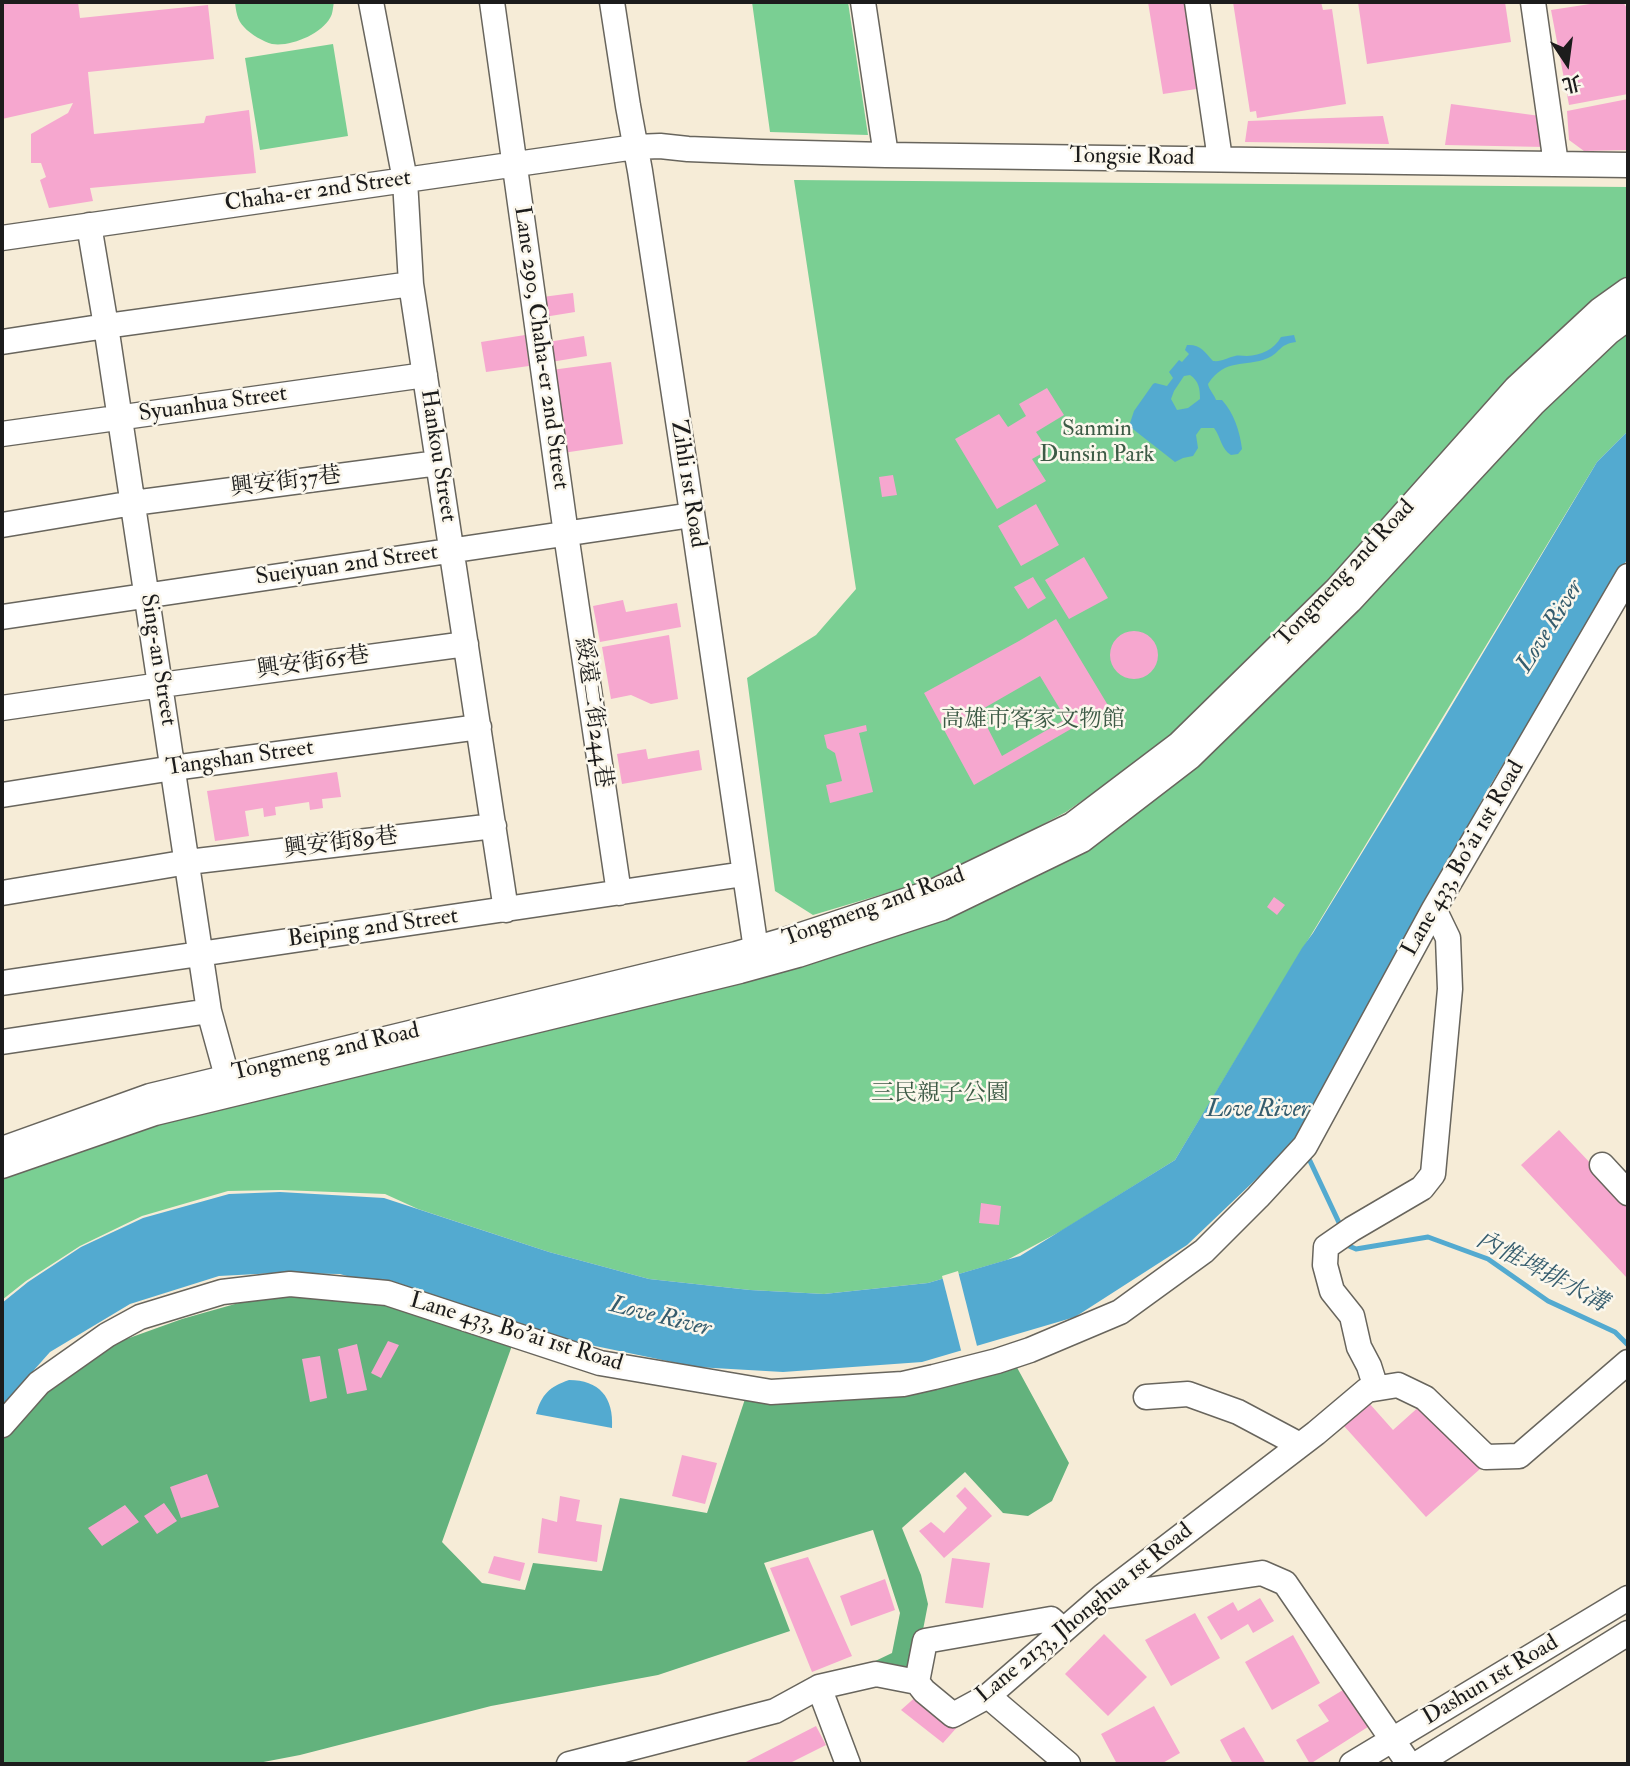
<!DOCTYPE html>
<html>
<head>
<meta charset="utf-8">
<style>
  body { margin:0 }
  #map { position:relative; width:1630px; height:1766px; overflow:hidden; background:#f6ecd7; font-family:"IM FELL Double Pica","Noto Serif TC",serif }
  canvas { display:block }
  .frame { position:absolute; inset:0; border:4px solid #1c1c1c; pointer-events:none }
  .north { position:absolute; left:1532px; top:28px; width:70px; height:70px; -webkit-text-stroke:5px #fbf7ec; paint-order:stroke; rotate:167deg; font-size:19px; font-weight:700; line-height:28px; text-align:center; color:#1c1c1c }
  .north::after { content:''; display:block; margin:auto; width:24px; height:32px; background:#1c1c1c; clip-path:polygon(50% 0,100% 100%,50% 72%,0 100%) }
</style>
</head>
<body>
<div id="map">
<canvas width="1630" height="1766"></canvas>
<div class="frame"></div>
<div class="north">北</div>
</div>
<script>
const c = document.querySelector('canvas').getContext('2d');
c.lineJoin = 'round';
function fill(path, color) {
  c.fillStyle = color;
  c.fill(path, 'evenodd');
}
function strokePath(path, color, width, dash) {
  c.strokeStyle = color;
  c.lineWidth = width;
  c.lineCap = dash ? 'butt' : 'round';
  c.setLineDash(dash || []);
  c.stroke(path);
}
function write(font, color, halo, rows, align = 'center') {
  c.font = font + ' "IM FELL Double Pica","Noto Serif TC",serif';
  c.lineWidth = 5;
  c.setLineDash([]);
  c.textBaseline = 'middle';
  c.strokeStyle = halo;
  c.fillStyle = color;
  for (const [text, x, y, turn = 0] of rows) {
    c.save();
    c.translate(x, y);
    c.rotate((+turn || 0) * Math.PI / 180);
    c.textAlign = isNaN(turn) ? turn : align;
    if (halo) c.strokeText(text, 0, 0);
    c.fillText(text, 0, 0);
    c.restore();
  }
}
fill(new Path2D(`
  M235,2H334C333,6 333,14 330,18C321,34 291,47 272,44C264,42 250,34 244,27C237,20 236,11 235,2Z
  M752,2H848L868,135L770,132Z
  M333,44L348,136L260,150L245,58Z
  M794,180L1628,187V276L1621,280L1421,483L1262,648L1164,743L1066,812L1002,846L927,881L813,915L775,891L747,678L816,635L856,589Z
  M1628,319V431L1597,462L1175,1160L1063,1230L1007,1260L928,1283L824,1294L750,1290L649,1279L549,1252L418,1209L385,1194L281,1190L228,1191L142,1216L80,1246L26,1281L2,1300V1166L1082,840Z`), '#7acf93');
fill(new Path2D(`
  M288,1289L390,1301L514,1340L442,1542L482,1583L525,1590L533,1563L602,1571L620,1498L707,1513L746,1396L1014,1362L1069,1463L1052,1501L1028,1516L1003,1513L965,1472L902,1528L921,1575L928,1604L914,1676L869,1664L892,1653L900,1613L873,1530L764,1563L790,1631L658,1675L491,1706L300,1755L253,1764H2V1438L48,1384L107,1346L182,1319Z`), '#63b27d');
fill(new Path2D(`
  M1294,335L1296,342C1279,344 1280,353 1268,358C1244,368 1226,357 1208,384C1209,390 1214,394 1216,400H1222C1234,413 1240,432 1242,449L1238,454L1231,455C1221,449 1221,437 1214,428H1201L1196,435L1198,448L1193,456L1183,458L1175,462L1129,426L1134,411L1153,384L1155,383L1167,386L1173,378L1169,372L1179,360L1182,362L1189,354L1185,350L1187,345C1200,344 1205,352 1213,361C1222,362 1226,358 1235,356C1239,355 1243,356 1247,356C1261,355 1274,350 1281,337ZM1190,375C1199,381 1200,389 1200,399L1188,408L1177,410L1171,399L1174,391L1184,376Z
  M1628,431V558L1488,789L1293,1144L1187,1245L1075,1317L922,1362L783,1372L696,1367L576,1342L340,1274L276,1273L219,1276L130,1304L50,1352L2,1406V1303L28,1282L81,1247L143,1218L229,1194L280,1192L384,1198L549,1252L649,1279L750,1290L824,1294L928,1283L1020,1256L1175,1160L1302,948L1313,933L1436,732L1597,462Z
  M569,1380C599,1380 614,1397 612,1428L536,1414C542,1394 549,1387 569,1380Z`), '#53aad0');
fill(new Path2D(`
  M958,1271L978,1350L962,1354L942,1276Z`), '#f6ecd7');
strokePath(new Path2D(`
  M1306,1157L1310,1161L1342,1229
  M1347,1242L1349,1246L1356,1249L1428,1237L1488,1259L1548,1301L1615,1332L1628,1345`), '#53aad0', 5);
fill(new Path2D(`
  M2,2H78L80,18L208,5L214,59L88,72L94,134L204,123L206,116L249,110L256,173L90,188L93,201L49,208L40,180L46,177L41,163H31V134L68,113L73,103L2,119Z
  M1148,2H1188L1203,88L1163,94Z
  M1233,2H1321L1323,10L1332,9L1346,104L1257,118L1256,111L1250,112Z
  M1358,2H1505L1511,42L1367,64Z
  M1603,2H1623L1628,10V94L1569,105L1551,10Z
  M1628,99V150L1584,151L1569,140L1567,111Z
  M1451,104L1540,116L1545,147L1445,145Z
  M1383,116L1389,144L1245,142L1248,121Z
  M573,293L575,312L538,318L535,298Z
  M525,335L529,366L486,372L481,342Z
  M584,336L587,356L545,363L542,343Z
  M611,362L623,444L556,454L544,371Z
  M1047,388L1064,415L1036,432L1048,450L1032,459L1046,481L997,509L955,439L999,414L1008,427L1026,416L1019,404Z
  M893,475L897,495L882,497L879,477Z
  M1036,504L1059,545L1021,566L998,526Z
  M1084,557L1108,598L1069,619L1045,580Z
  M1033,577L1046,598L1028,609L1014,587Z
  M623,600L626,612L677,603L681,627L600,642L593,606Z
  M1056,619L1109,707L974,785L924,693L1019,641ZM1040,676L1066,719L1002,756L979,711Z
  M1110 655a24 24 0 1 1 48 0a24 24 0 1 1-48 0Z
  M669,635L678,699L651,704L631,695L611,699L602,647Z
  M866,725L867,731L859,733L873,792L830,803L826,785L842,781L835,753L827,748L824,735Z
  M646,749L648,759L699,750L702,770L622,784L617,754Z
  M337,772L341,797L322,799L323,808L310,810L309,802L275,807L276,815L264,817L263,808L245,811L249,836L215,841L207,791Z
  M1274,897L1285,905L1277,915L1267,907Z
  M1559,1130L1628,1203V1277L1627,1278L1521,1165Z
  M981,1203L1001,1206L999,1225L979,1223Z
  M388,1341L399,1345L381,1378L371,1373Z
  M357,1344L367,1390L347,1394L338,1349Z
  M320,1356L327,1398L310,1402L302,1359Z
  M1369,1403L1393,1430L1422,1404L1480,1469L1426,1517L1344,1426Z
  M682,1455L717,1463L705,1504L672,1496Z
  M207,1474L219,1507L181,1518L170,1487Z
  M965,1487L992,1516L944,1558L919,1531L931,1522L944,1533L967,1508L956,1496Z
  M560,1496L580,1500L576,1521L602,1525L597,1562L538,1553L542,1518L557,1522Z
  M164,1503L177,1521L157,1534L144,1516Z
  M125,1505L139,1522L102,1546L88,1528Z
  M494,1556L525,1563L520,1581L488,1573Z
  M808,1557L852,1656L812,1672L770,1568Z
  M952,1558L990,1563L983,1608L945,1603Z
  M885,1579L895,1610L851,1626L840,1596Z
  M1260,1598L1274,1621L1253,1633L1248,1624L1221,1640L1207,1617L1233,1602L1238,1611Z
  M1195,1613L1220,1658L1171,1686L1145,1640Z
  M1104,1634L1147,1677L1108,1716L1065,1674Z
  M1293,1635L1320,1683L1272,1710L1245,1662Z
  M1353,1684L1371,1725L1310,1764L1296,1740L1329,1721L1318,1705Z
  M919,1694L959,1725L943,1743L901,1710Z
  M1154,1706L1180,1753L1161,1764H1117L1101,1734Z
  M816,1726L826,1745L788,1764H742Z
  M1244,1727L1266,1764H1233L1220,1740Z`), '#f6a7cf');
const minor = new Path2D(`
  M371,2L405,180L411,284L506,910
  M492,2L566,534L619,893
  M612,2L628,106L640,171L694,526L758,963
  M863,2L886,155
  M1197,2L1220,159
  M1533,2L1556,164
  M89,225L106,326L209,1011L231,1091
  M2,238L635,147L660,146L688,149L762,152L886,155L1628,165
  M2,342L106,326L411,284
  M2,434L425,375
  M2,525L133,503L438,463
  M2,617L692,515
  M2,708L161,685L466,644
  M2,795L173,768L479,727
  M2,893L188,862L494,826
  M2,983L744,874
  M2,1042L209,1011
  M2,1149L150,1096L736,954L795,937L935,891L1072,825L1179,744L1337,589L1516,388L1600,310L1628,290
  M1602,1165L1628,1193
  M2,1166L155,1113L740,971L798,955L942,908L1082,840L1190,757L1350,601L1533,404L1609,332L1628,318
  M1376,1388L1369,1366L1359,1347L1352,1316L1332,1291L1325,1265L1326,1247L1352,1229L1422,1188L1433,1174L1450,989L1448,938L1434,909
  M1146,1397L1188,1394L1238,1412L1300,1445
  M2,1425L39,1383L107,1335L140,1317L222,1292L290,1284L387,1293L600,1363L771,1392L903,1384L934,1377L997,1361L1030,1350L1120,1312L1204,1251L1258,1197L1305,1146L1434,909L1628,576
  M1107,1596L1262,1573L1285,1583L1409,1764
  M917,1682L925,1641L1051,1619L1063,1630
  M819,1687L848,1764
  M988,1696L1068,1764
  M569,1764L775,1711L819,1687L876,1674L917,1682L924,1691L953,1715L988,1696L1103,1596L1316,1433L1367,1390L1398,1385L1425,1398L1486,1457L1519,1456L1628,1362
  M1352,1764L1628,1598
  M1417,1764L1628,1633`);
strokePath(minor, '#68655d', 27);
strokePath(minor, '#fff', 24);
write('23px', '#1c1c1c', '#fbf7ec', [
  ["Tongsie Road",1132,158,1],
  ["Chaha-er 2nd Street",318,192,-8],
  ["Lane 290, Chaha-er 2nd Street",540,348,82],
  ["Syuanhua Street",213,405,-8],
  ["Hankou Street",437,456,81],
  ["興安街37巷",286,483,-7],
  ["Zihli 1st Road",687,484,81],
  ["Sueiyuan 2nd Street",347,566,-8],
  ["Tongmeng 2nd Road",1346,574,-47],
  ["Sing-an Street",157,660,81],
  ["興安街65巷",313,664,-8],
  ["綏遠二街244巷",592,713,82],
  ["Tangshan Street",240,759,-8],
  ["興安街89巷",341,844,-7],
  ["Lane 433, Bo'ai 1st Road",1464,859,-60],
  ["Tongmeng 2nd Road",874,908,-20],
  ["Beiping 2nd Street",373,929,-8],
  ["Tongmeng 2nd Road",326,1053,-13],
  ["Lane 433, Bo'ai 1st Road",516,1333,17],
  ["Lane 2133, Jhonghua 1st Road",1085,1614,-39],
  ["Dashun 1st Road",1491,1681,-31]
]);
write('23px', '#3d5b46', '#fbf7ec', [
  ["Sanmin",1097,430],
  ["Dunsin Park",1097,456],
  ["高雄市客家文物館",1033,721],
  ["三民親子公園",940,1095]
]);
write('italic 24px', '#355c6d', '#fbf7ec', [
  ["Love River",1551,627,-58],
  ["Love River",1258,1111],
  ["內惟埤排水溝",1541,1273,28],
  ["Love River",660,1318,14]
]);
</script>
</body>
</html>
